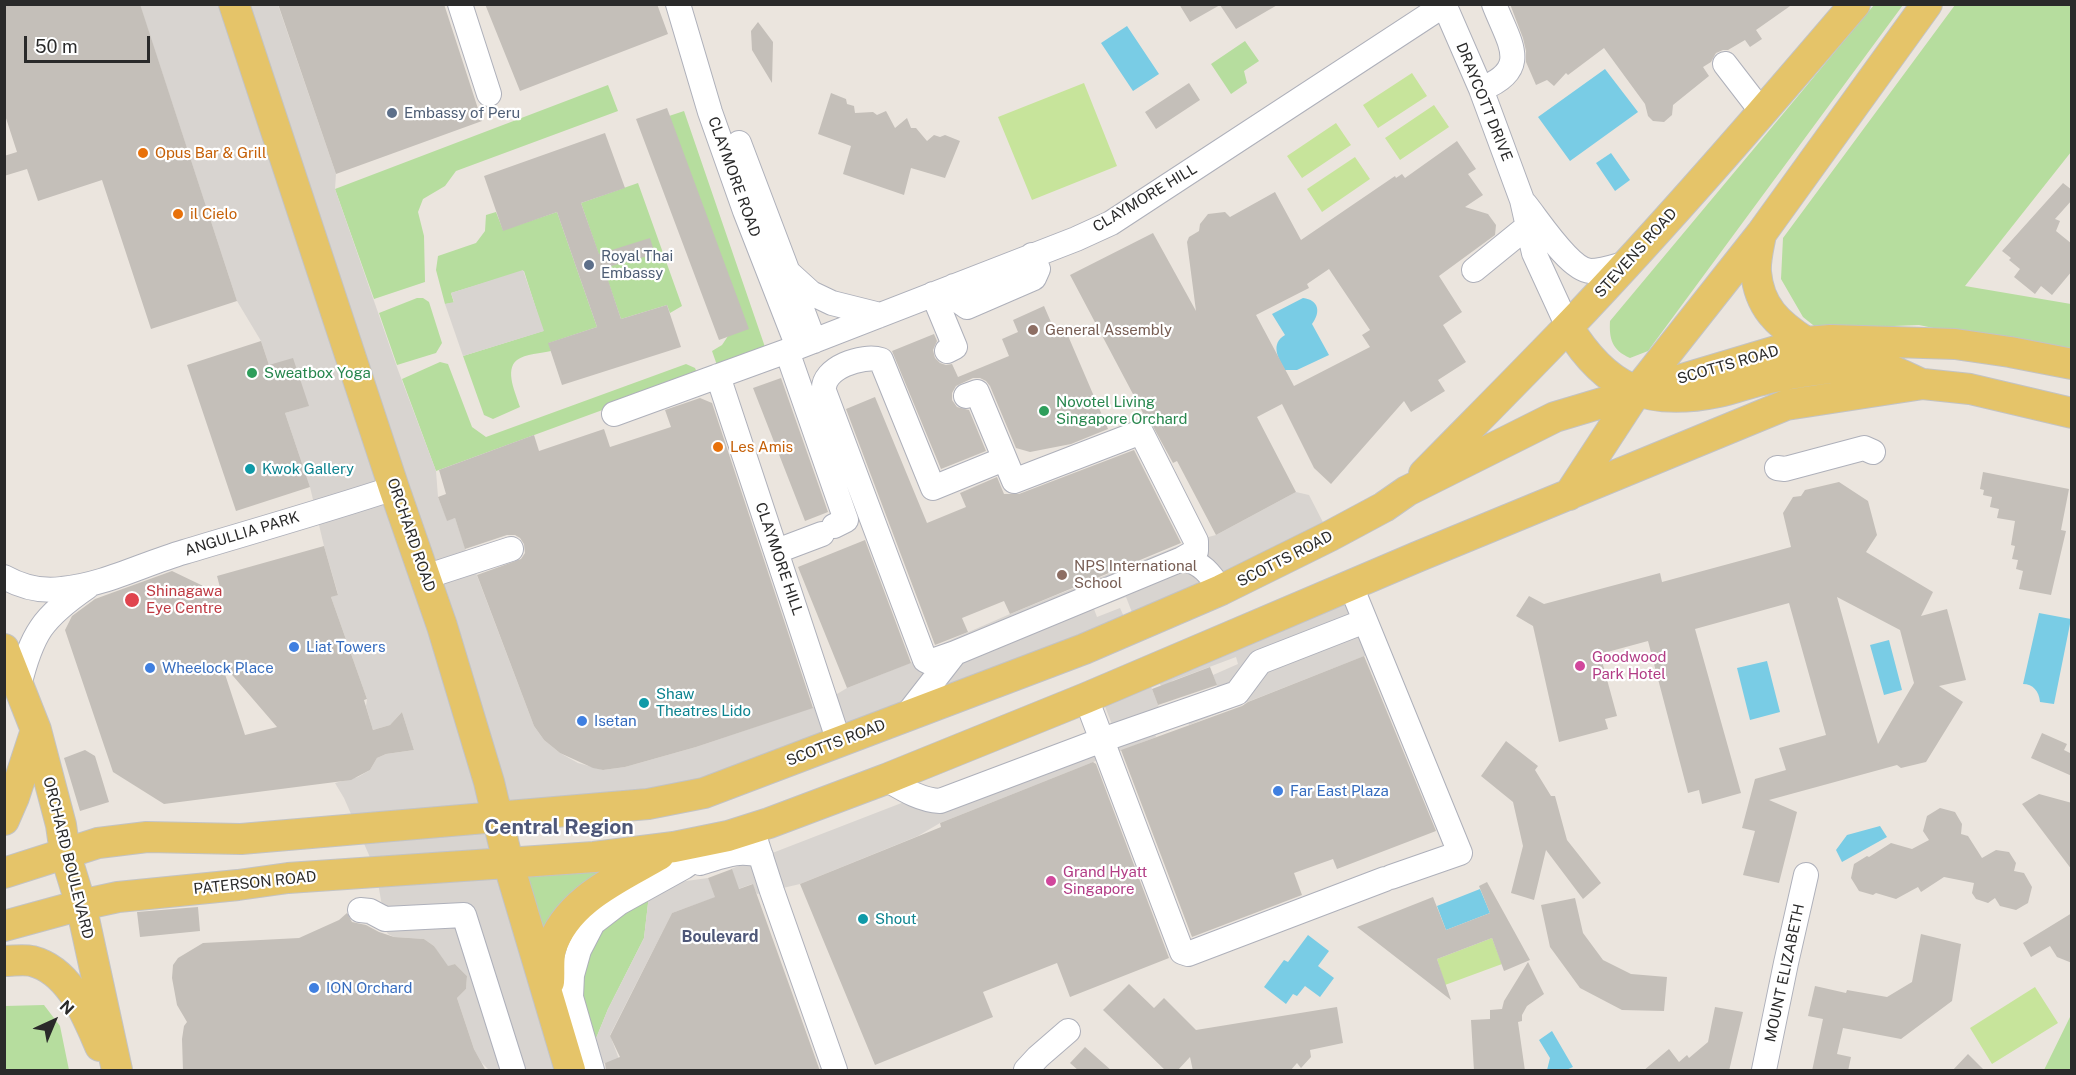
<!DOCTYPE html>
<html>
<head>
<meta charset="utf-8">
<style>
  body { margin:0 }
  #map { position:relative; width:2076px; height:1075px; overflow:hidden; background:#ebe5de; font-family:"Public Sans",sans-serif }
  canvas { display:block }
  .frame { position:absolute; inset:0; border:6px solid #2a2a2a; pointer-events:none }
  .north { position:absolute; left:24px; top:991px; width:60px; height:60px; -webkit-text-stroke:4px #fff; paint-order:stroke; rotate:44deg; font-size:16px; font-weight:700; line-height:24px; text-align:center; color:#2a2a2a }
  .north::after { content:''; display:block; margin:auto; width:21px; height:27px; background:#2a2a2a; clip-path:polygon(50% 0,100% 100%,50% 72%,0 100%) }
  .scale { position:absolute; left:24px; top:36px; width:126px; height:27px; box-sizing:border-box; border:3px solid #2a2a2a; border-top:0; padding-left:8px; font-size:18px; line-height:21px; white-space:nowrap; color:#2a2a2a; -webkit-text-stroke:4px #fff; paint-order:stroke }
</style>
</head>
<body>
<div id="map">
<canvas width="2076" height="1075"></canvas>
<div class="frame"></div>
<div class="north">N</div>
<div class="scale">50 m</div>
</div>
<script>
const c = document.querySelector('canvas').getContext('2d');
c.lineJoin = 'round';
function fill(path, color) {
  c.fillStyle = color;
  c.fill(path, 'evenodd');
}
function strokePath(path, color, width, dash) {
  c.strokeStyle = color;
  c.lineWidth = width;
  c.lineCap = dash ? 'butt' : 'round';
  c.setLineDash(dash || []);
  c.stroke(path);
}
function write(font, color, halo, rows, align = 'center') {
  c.font = font + ' "Public Sans",sans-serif';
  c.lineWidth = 4.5;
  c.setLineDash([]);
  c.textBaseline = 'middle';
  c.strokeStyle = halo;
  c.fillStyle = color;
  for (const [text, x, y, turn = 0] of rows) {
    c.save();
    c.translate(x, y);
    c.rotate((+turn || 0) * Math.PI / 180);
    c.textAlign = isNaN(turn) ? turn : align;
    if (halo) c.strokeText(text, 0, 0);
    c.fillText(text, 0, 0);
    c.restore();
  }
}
fill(new Path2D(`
  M1874,5H1903L1648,351L1630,358C1612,350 1609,339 1610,321Z
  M1955,5H2071V152L1965,286L2071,304V357L1919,325L1818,329L1803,317L1781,279L1783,238Z
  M1245,41L1259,61L1244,71L1247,83L1231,94L1211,64Z
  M608,85L618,111L456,171L445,186L423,199L418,212L424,236L425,282L374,299L335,189Z
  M684,111L766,350L718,368L712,351L722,345L736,324L666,117Z
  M638,183L682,306L670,313L667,305L621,319L581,203Z
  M496,212L503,230L557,212L597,327L549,343L551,351C542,353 525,354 517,360C504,370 516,394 520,407L493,419L484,415L463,356L543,331L524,271L451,293L454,303L445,304L436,270L438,256L476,243L485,231L486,215Z
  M417,298H423L429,302L442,343L436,353L397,365L379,313Z
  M440,362L448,364L472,427L486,437L686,364L695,368L698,375L436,471L402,379Z
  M674,847L550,951L508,862Z
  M650,886L644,938L608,1009L588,1058L579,950Z
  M44,1005L60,1026L69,1070H5V1006Z
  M2070,1017L2072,1018L2071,1070H2044Z`), '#b6dd9e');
fill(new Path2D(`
  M1412,73L1427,96L1378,128L1363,105Z
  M1084,83L1117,166L1032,200L998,117Z
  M1434,105L1449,127L1400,160L1385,138Z
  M1336,123L1351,145L1302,178L1287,156Z
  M1355,157L1370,179L1322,212L1307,189Z
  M1492,938L1502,964L1445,985L1437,959Z
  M2035,987L2058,1023L1992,1064L1970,1028Z`), '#c7e49b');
fill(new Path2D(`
  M140,5H278L336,174L335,189L398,370L436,471L438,497L447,520L455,518L467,554L480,562L476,573L534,726L544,740L560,753L578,763L603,770L625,767L696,747L817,706L847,688L920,659L932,648L1010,614L1185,543L1216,535L1296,492L1309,495L1327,530L1133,615L1126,597L1094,609L1097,617L1120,608L1125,619L779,766L498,817L570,1070H489L481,1062L474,1049L457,998L466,989L467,976L455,964L446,967L434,946L424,939L394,937L388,934L378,918L383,912L376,871L344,798L335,783L358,777L370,770L377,758L386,754L414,750L402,712L390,725L373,730L366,706L367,699L331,597L338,594L324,546L310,487L285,413L308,406L269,365L261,341L237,301Z
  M523,270L544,331L463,356L445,304L454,302L451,293Z
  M1353,593L1377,651L1189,725L1180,702L1219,692L1213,675L1238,664L1236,657L1172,681L1165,696L1158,679Z
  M1150,684L1160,710L1147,715L1156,737L940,823L918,836L800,884L757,894L752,884L672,913L610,1035L623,1070L611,1061L591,1068L588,1058L608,1009L644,938L650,886L708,878L712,887L735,879L731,869L917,797L1116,735L1103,701Z`), '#d8d4d0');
fill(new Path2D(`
  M1127,26L1159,74L1133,91L1101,43Z
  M1605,69L1638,112L1570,161L1538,117Z
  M1611,153L1630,180L1615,191L1596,163Z
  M1303,298C1319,300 1321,312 1312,324L1329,355L1297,370H1285C1278,358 1270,344 1285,335L1272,314Z
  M2039,613L2071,619L2054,704L2040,702C2039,691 2033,684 2023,684Z
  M1889,640L1902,690L1884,695L1870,645Z
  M1767,661L1780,712L1750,720L1737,668Z
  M1880,826L1887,837L1842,862L1836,850L1847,835Z
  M1480,889L1490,913L1446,930L1437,906Z
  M1308,935L1329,951L1318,966L1334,978L1320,997L1305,986L1297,996L1293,994L1286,1004L1264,987L1284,960L1288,962Z
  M1552,1031L1573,1067L1566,1070H1547L1550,1058L1539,1040Z`), '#79cce5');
fill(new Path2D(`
  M4,4H140L237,301L151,329L102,180L38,201L27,169L4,176V156L17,152L4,112Z
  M278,4H444L482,121L336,174Z
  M485,4H657L668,34L520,91Z
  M1179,4H1279L1236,29L1220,5L1190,22Z
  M1510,4H1793L1756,30L1762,39L1750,47L1745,40L1728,50H1723L1716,53L1711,62L1703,67L1709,76L1673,105L1672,115L1664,122L1653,121L1648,116L1645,104L1604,48L1568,75L1566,73L1554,86L1547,80L1536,85L1526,62V51L1523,38Z
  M758,22L773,42L772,83L752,50L751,31Z
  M1189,83L1200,100L1156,129L1145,112Z
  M831,93L846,99L847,104L854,106L855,113L873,112L877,115L886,111L895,128L907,118L911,128H916L927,141L934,135L940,137L945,135L960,141L945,178L911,168L904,195L843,174L851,146L818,134Z
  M667,108L749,329L719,340L636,119Z
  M605,133L625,188L581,203L599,254L650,238L655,254L604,268L621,319L667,305L681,347L562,385L548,343L597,327L557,212L503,231L484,176Z
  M1457,141L1476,169L1468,174L1483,195L1465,207L1488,214L1496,225L1495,235L1439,276L1462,312L1443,325L1466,362L1438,380L1445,391L1411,412L1404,401L1331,484L1314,468L1282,404L1257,417L1296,492L1216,535L1177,461L1173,463L1150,421L1139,418L1138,416L1143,413L1070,275L1153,233L1196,311L1187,242L1189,237L1199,231L1200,224L1208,214L1225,212L1230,217L1275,192L1301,240L1395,176L1396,178L1402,174L1405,178ZM1329,269L1370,330L1362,335L1370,347L1294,386L1256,315L1309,288L1307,284Z
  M2063,183L2072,190V200L2055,219L2060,221L2056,231L2072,244V271L2052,295L2041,286L2035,294L2014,277L2020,269L2009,260L2011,258L2002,251Z
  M1044,306L1057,336L1066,331L1108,429L1071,444L1030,452L1016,448L990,386L986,381L980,378H973L956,386L952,393V400L957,407L969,410L986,451L941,469L892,351L934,334L937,341L933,350L935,358L940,363L946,365L952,364L958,377L1009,356L1002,339L1018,332L1013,320Z
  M261,341L269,365L293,358L309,406L285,413L310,487L236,511L187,365Z
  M781,378L828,512L805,521L753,388Z
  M875,397L927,523L966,507L960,493L997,477L1004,494H1019L1134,450L1181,543L1010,614L1004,601L962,618L968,632L935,645L846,409Z
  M700,398L712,403L813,708L696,747L625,767L603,770L593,768L560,753L544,740L534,726L477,575L521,559L525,553L524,544L520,538L515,535H507L465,549L455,518L447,521L438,497L446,494L439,470L534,435L539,451L604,429L610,447L671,427L665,410Z
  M1983,472L2069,489L2061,530L2066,531L2051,595L2019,589L2023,571L2016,569L2018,560L2012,559L2015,546L2011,545L2015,521L1997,518L1999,509L1990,507L1992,497L1983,495L1984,490L1980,489Z
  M1839,482L1868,501L1877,535L1866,552L1933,592L1921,616L1947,609L1966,680L1939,686L1963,702L1926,762L1901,768L1897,765L1769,800L1797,812L1779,883L1743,875L1755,831L1742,828L1755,779L1786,770L1779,748L1826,735L1789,603L1695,629L1741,793L1702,804L1699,790L1688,793L1648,641L1600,654L1617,716L1605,719L1608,729L1559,742L1533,626L1516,616L1529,596L1544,604L1660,573L1662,582L1791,547L1783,513L1793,497L1801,496L1805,490ZM1837,597L1900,630L1914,683L1878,744Z
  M865,540L911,663L847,688L798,567Z
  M324,546L338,595L331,597L367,699L364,700L373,730L390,725L402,712L414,750L386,754L377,758L370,770L351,780L164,804L113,772L65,630L72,616L95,599L172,571L222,595L217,576ZM221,662L277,727L245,735Z
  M1364,656L1436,831L1337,869L1333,859L1294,873L1302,895L1192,937L1121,750L1242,706L1248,702Z
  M1210,667L1217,685L1158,705L1152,689Z
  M2042,733L2067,744L2064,750L2072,754V776L2031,758Z
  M1506,741L1538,766L1535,770L1551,796H1555L1567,840L1601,883L1583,899L1546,850L1534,900L1511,893L1523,846L1513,802L1481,776Z
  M85,750L95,756L109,802L80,811L64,758Z
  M1093,762L1096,764L1169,958L1070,997L1057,963L983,992L993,1017L875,1065L800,884L941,827L940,823Z
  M2039,794L2072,803V870L2022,804Z
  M1940,808L1955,812L1962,824L1961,834L1968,836L1982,858L1996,850L2009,852L2016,863L2014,871L2024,873L2032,887L2028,903L2016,910L2000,906L1995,898L1988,903L1976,899L1972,893L1974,883L1944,877L1921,892L1918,887L1896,899L1876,893L1873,895L1859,891L1851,878L1854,864L1867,856L1869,857L1891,843L1912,849L1929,840L1923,831L1927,816Z
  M732,869L739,889L753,884L820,1071H606L605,1063L620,1057L610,1036L672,913L715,897L708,878Z
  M1487,882L1530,960L1504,971L1492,938L1437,959L1451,1000L1357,927L1433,897L1446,930L1490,913L1479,886Z
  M1575,898L1583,933L1603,960L1631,974L1667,977L1664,1011L1622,1010L1580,988L1550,947L1541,905Z
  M198,907L200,931L140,937L137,912Z
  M347,913L352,922L366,925L379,932L394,937L424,939L434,946L448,966L455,964L467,976L466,989L457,998L474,1049L486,1071H183L182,1039L184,1026L187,1022L177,1005L172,978L173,965L178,958L203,943L299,938L339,920Z
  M2072,913V963L2057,957L2050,946L2031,957L2023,943Z
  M1921,934L1961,944L1952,1001L1901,1039L1843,1028L1837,1054L1851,1057L1848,1071H1812L1823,1019L1808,1016L1815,986L1846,993L1847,990L1887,997L1912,982Z
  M1528,962L1544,994L1527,1006L1522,1015V1021L1518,1022L1525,1071H1474L1471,1020L1490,1019V1010L1502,1009L1504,1001Z
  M1129,984L1154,1008L1164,998L1196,1030L1337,1007L1343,1043L1310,1050L1311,1057L1301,1068L1297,1063L1290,1071H1193L1190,1057L1177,1071H1166L1103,1010Z
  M1715,1007L1743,1012L1729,1071H1643L1669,1049L1679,1062L1687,1055L1689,1058L1708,1042Z
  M1085,1047L1112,1071H1079L1070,1063Z
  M1968,1054L1985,1071H1952Z`), '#c4bfb9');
const minor = new Path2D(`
  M460,4L489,94
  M678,4L710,112L745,211L798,347
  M1444,4L1481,89L1522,200L1534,253L1568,327
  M1725,64L1762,112
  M1481,89C1532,69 1509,43 1494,4
  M739,143L814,341
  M1525,204C1539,221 1569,269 1590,271C1603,271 1616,266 1627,263
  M1474,270L1528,226
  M789,273L811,293L832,303L880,315
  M954,286L960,302L967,307L1034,278L1038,269L1032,255
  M933,294L955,347L947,351
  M787,351L846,520L834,526
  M718,376L839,742
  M614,414L798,347L1076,239L1111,223L1444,5
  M1777,468L1785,469L1864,448L1873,452
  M777,551L822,534
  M1182,559C1201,561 1211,575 1221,590
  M4,577C22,587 41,592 62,589C104,585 143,564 184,552C254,531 324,511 394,488
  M425,577L511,549
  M1351,586L1460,853L1391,877
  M955,653L929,662L925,660L824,391C821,368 863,354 881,360L933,488L1004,459
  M14,682L19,686C32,633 42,618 87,587
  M1086,698L1182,952L1188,954L1385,879
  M906,716L955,653L1182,559L1196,551V541L1141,432L1014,481L977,392L966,396
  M886,779C903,789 920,800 940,801L1102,740L1237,693L1260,662L1365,621
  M752,829L772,891L835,1070
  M700,863C721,857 739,848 761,856
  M360,910L370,911L385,919L464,915L513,1070
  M592,1070L571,997L572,975L579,950L593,923L619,903L684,867L724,839
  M1026,1070L1038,1057L1068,1031
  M1764,1070L1786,963L1806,875`);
const major = new Path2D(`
  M234,4L394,488L442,626L489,782L508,862L570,1070
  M1761,234C1759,246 1755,260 1756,272C1759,307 1778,324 1806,342
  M1568,327C1606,389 1647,407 1718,392C1733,389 1748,383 1762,380C1784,374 1808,371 1830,368C1843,367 1859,362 1871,364C1883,365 1910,379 1922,384
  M1424,474C1472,425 1520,377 1567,328C1667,223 1761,114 1855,4
  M1569,495L1637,391L1761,234L1927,4
  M4,649L36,730L61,825L65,853L81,905L117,1070
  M4,820L14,797L36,730
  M4,873L98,843L147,837L241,839L648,804L704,793L1084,649L1221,590L1330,536L1384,507L1407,491L1555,417L1806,342L1831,340L1955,344L2010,352L2072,364
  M4,926L81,905L118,897L238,885L288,878L594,857L674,847L728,836L769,823L886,779L1086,698L1417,557L1786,405L1923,384L1970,389L2072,413
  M4,961C14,961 23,959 32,961C70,971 86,1014 100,1046
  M549,982C550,971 548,959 551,949C565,901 619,878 659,855`);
strokePath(minor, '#aeb0ba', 26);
strokePath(major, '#c3c3c3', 32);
strokePath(minor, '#fff', 24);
strokePath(major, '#e5c469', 30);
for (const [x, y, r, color] of [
  [392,113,6,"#5c6f8a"],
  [143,153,6,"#e8710a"],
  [178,214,6,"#e8710a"],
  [589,265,6,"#5c6f8a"],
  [1033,330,6,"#8d6e63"],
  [252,373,6,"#2e9e5b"],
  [1044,411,6,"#2e9e5b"],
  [718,447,6,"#e8710a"],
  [250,469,6,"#0f9aa8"],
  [1062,575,6,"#8d6e63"],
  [132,600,8,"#e0444e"],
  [294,647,6,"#3f7fe0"],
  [1580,666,6,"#d1479c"],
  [150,668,6,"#3f7fe0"],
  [644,703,6,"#0f9aa8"],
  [582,721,6,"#3f7fe0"],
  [1278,791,6,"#3f7fe0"],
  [1051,881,6,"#d1479c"],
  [863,919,6,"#0f9aa8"],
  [314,988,6,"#3f7fe0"]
]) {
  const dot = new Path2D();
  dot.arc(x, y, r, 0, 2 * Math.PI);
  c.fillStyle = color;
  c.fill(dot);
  strokePath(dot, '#fff', 2);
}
write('15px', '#2a2a2a', '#fff', [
  ["DRAYCOTT DRIVE",1484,102,68],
  ["CLAYMORE ROAD",734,177,70],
  ["CLAYMORE HILL",1145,198,-31],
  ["STEVENS ROAD",1636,253,-48],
  ["SCOTTS ROAD",1728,365,-16],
  ["ANGULLIA PARK",242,534,-17],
  ["ORCHARD ROAD",411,535,71],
  ["CLAYMORE HILL",779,559,71],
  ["SCOTTS ROAD",1285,559,-27],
  ["SCOTTS ROAD",836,743,-21],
  ["ORCHARD BOULEVARD",68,858,76],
  ["PATERSON ROAD",255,883,-6],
  ["MOUNT ELIZABETH",1785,973,-78]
]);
write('15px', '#4e5e75', '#fff', [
  ["Embassy of Peru",404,113],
  ["Royal Thai",601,256],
  ["Embassy",601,273]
], 'left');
write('15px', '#c56008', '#fff', [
  ["Opus Bar & Grill",155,153],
  ["il Cielo",190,214],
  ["Les Amis",730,447]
], 'left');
write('15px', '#785e54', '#fff', [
  ["General Assembly",1045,330],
  ["NPS International",1074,566],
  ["School",1074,583]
], 'left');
write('15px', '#27864d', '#fff', [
  ["Sweatbox Yoga",264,373],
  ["Novotel Living",1056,402],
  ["Singapore Orchard",1056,419]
], 'left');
write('15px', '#0d838f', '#fff', [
  ["Kwok Gallery",262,469],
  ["Shaw",656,694],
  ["Theatres Lido",656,711],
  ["Shout",875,919]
], 'left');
write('15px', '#be3a42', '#fff', [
  ["Shinagawa",146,591],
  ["Eye Centre",146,608]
], 'left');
write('15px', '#366cbe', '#fff', [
  ["Liat Towers",306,647],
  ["Wheelock Place",162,668],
  ["Isetan",594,721],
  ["Far East Plaza",1290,791],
  ["ION Orchard",326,988]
], 'left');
write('15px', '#b23c85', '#fff', [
  ["Goodwood",1592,657],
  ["Park Hotel",1592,674],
  ["Grand Hyatt",1063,872],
  ["Singapore",1063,889]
], 'left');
write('bold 16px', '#4e5778', '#fff', [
  ["Boulevard",720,937]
]);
write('bold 21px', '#4e5778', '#fff', [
  ["Central Region",559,828]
]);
</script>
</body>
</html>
